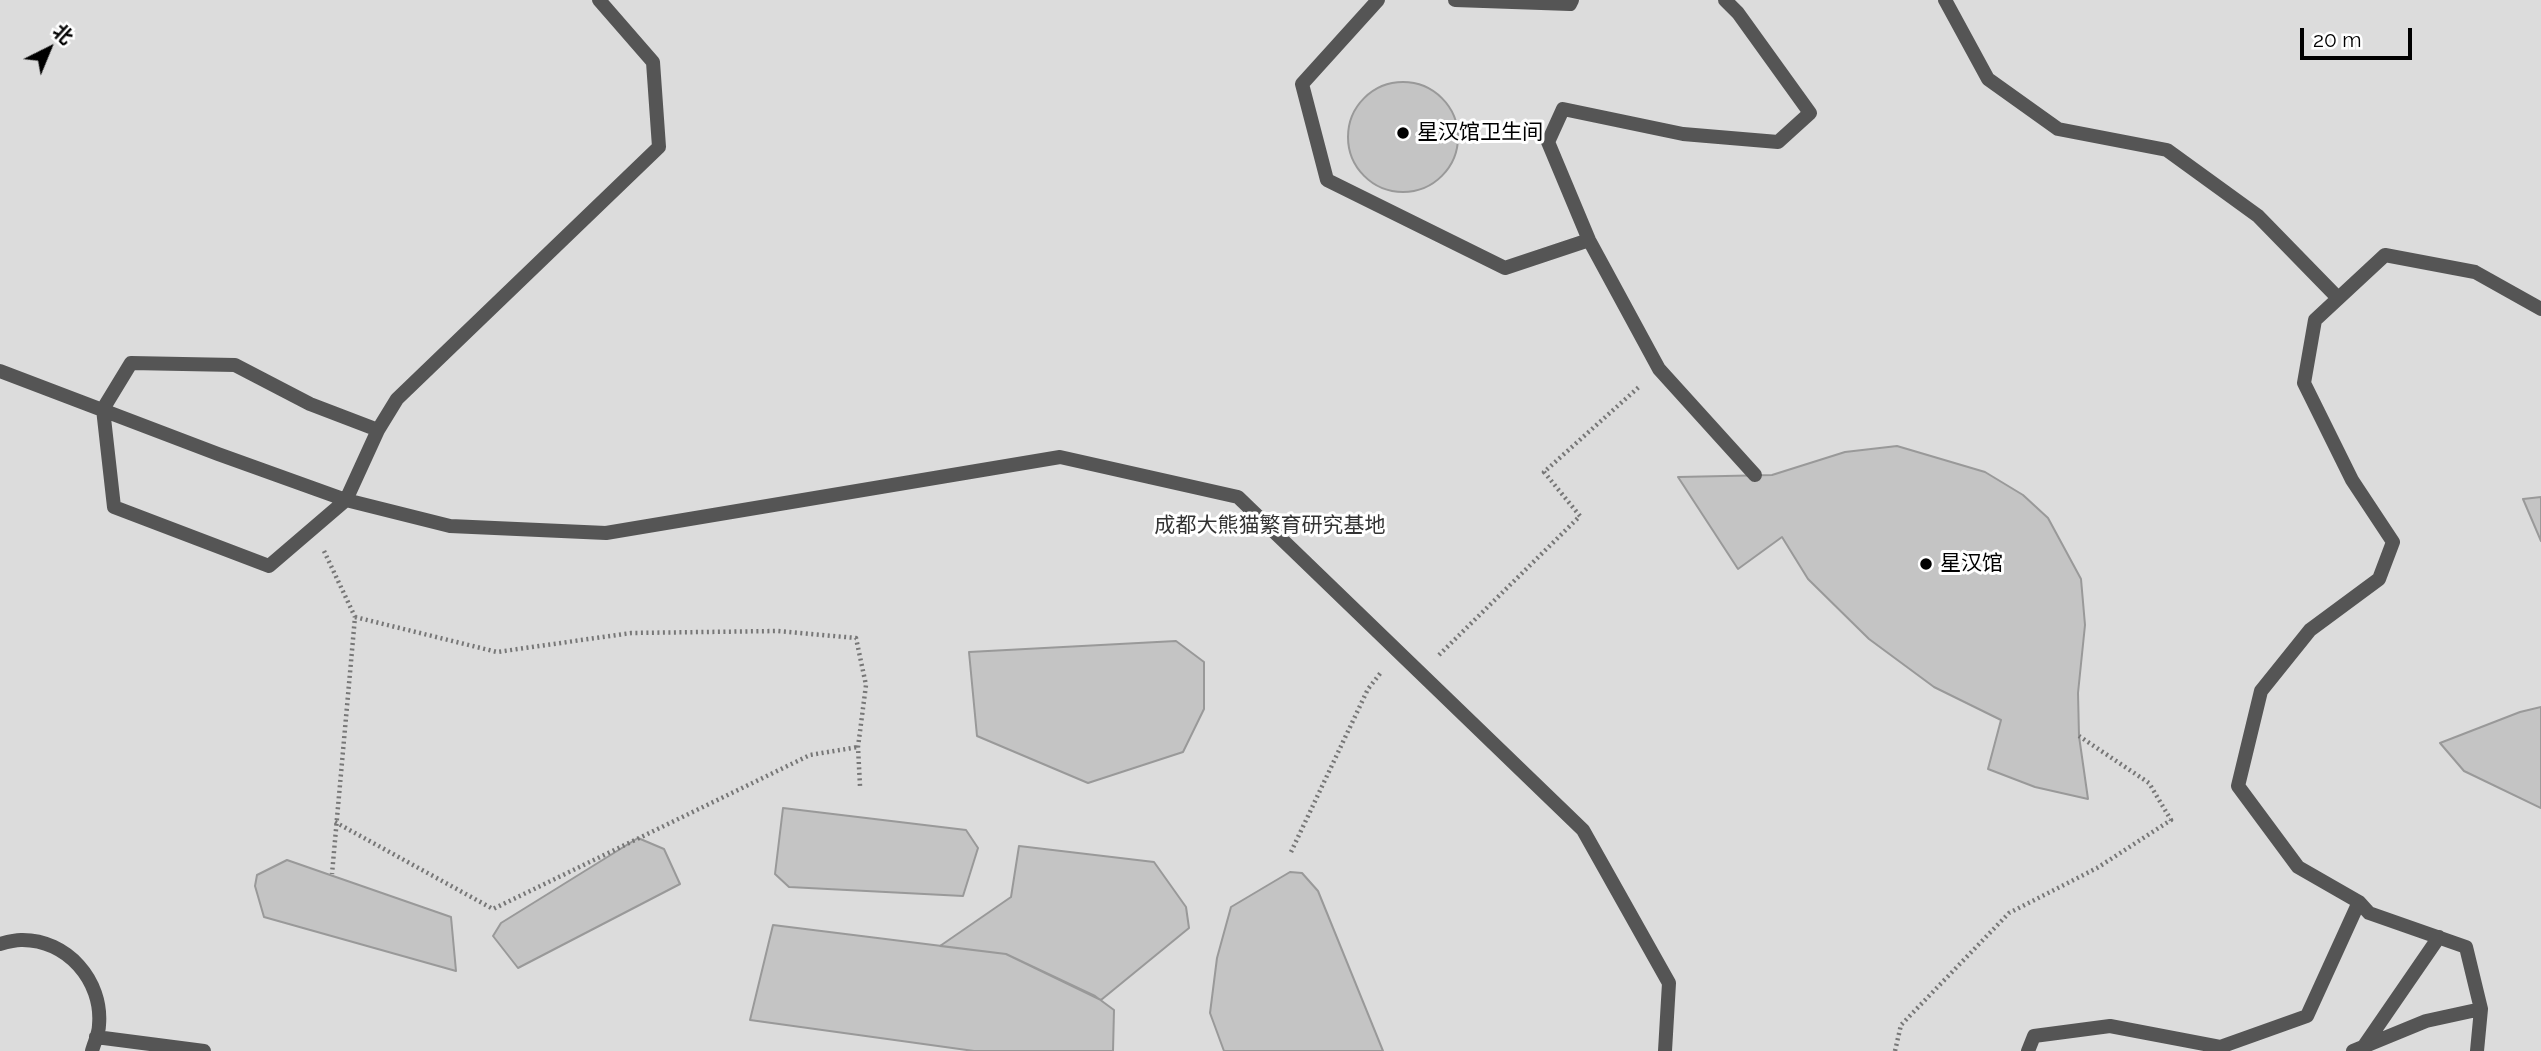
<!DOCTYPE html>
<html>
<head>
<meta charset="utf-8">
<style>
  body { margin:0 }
  #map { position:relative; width:2541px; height:1051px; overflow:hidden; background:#fff; font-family:Raleway,"Noto Sans SC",sans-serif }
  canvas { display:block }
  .north { position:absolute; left:14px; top:14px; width:70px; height:70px; -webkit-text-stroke:5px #fff; paint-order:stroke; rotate:43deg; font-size:19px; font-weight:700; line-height:28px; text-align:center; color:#000 }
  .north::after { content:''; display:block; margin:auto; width:24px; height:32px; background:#000; clip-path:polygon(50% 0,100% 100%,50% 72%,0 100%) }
  .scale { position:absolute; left:2300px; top:28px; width:112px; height:32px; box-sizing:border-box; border:4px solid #000; border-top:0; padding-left:9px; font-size:21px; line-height:24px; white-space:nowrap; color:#000; -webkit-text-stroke:5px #fff; paint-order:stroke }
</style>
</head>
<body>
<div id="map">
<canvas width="2541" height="1051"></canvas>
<div class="north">北</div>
<div class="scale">20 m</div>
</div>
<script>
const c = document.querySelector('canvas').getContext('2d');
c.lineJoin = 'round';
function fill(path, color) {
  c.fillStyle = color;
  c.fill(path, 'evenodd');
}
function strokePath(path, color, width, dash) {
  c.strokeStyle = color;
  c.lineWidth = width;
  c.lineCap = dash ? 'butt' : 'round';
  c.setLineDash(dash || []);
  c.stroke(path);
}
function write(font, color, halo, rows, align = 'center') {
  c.font = font + ' Raleway,"Noto Sans SC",sans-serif';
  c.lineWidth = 6;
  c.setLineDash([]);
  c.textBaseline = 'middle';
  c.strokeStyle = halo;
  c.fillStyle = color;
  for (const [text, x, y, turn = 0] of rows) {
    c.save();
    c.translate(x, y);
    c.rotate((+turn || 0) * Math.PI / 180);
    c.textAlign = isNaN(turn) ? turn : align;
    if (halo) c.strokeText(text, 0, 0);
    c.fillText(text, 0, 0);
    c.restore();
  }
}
fill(new Path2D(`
  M0,0H2541V1051H0Z`), '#dcdcdc');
const building = new Path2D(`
  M1348 137a55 55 0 1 1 110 0a55 55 0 1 1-110 0Z
  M1897,446L1985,472L2023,495L2048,518L2081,579L2085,625L2078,693L2079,736L2088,799L2035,787L1988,769L2001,720L1934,687L1869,639L1808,579L1782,537L1738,569L1678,477L1772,475L1845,452Z
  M2541,497V541L2523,499Z
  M1176,641L1204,662V709L1183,752L1088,783L977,736L969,652Z
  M2541,707V808L2464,771L2440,743L2520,712Z
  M783,808L966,830L978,848L963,896L789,887L775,874Z
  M638,838L664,849L680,884L518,968L493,936L501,923Z
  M1019,846L1154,862L1186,907L1189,928L1101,1000L1006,954L940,946L1011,897Z
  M287,860L451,917L456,971L264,917L255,886L257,875Z
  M1290,872L1302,873L1318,891L1383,1051H1224L1210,1013L1217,958L1231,907Z
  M773,925L1006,954L1095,996L1114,1010L1113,1051H974L750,1020Z`);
fill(building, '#c4c4c4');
strokePath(building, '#999', 2);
strokePath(new Path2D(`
  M324,551L355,617L332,874
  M355,617L497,652L631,633L778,631L856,638L866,685L858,747L860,786
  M1439,655L1580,516L1544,472L1640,386
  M335,822L493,909L810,755L858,747
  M1291,852L1368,689L1382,671
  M1895,1051L1901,1025L2009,913L2097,868L2171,820L2149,783L2079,736`), '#777', 4.5, [2, 3.5]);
strokePath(new Path2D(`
  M1378,0L1302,84L1327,180L1505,268L1589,240
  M1455,0L1570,4L1572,0
  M1725,0L1738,13L1810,113L1778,142L1683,134L1563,109L1548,142L1589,240L1659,369L1755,475
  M1945,0L1988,79L2058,129L2167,150L2258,216L2338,298
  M0,371L218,454L346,500L450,526L606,533L1060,457L1238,497L1583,830L1669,983L1665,1051
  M378,430L310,404L235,365L131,363L103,409L114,507L269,566L346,500L378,430L397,399L659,147L653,62L599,0
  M0,944C7,942 14,940 21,940C67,939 103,981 99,1025C99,1034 94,1043 92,1051
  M96,1037L204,1051
  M2364,1046L2439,937
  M2028,1051L2034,1036L2110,1026L2220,1047L2307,1016L2359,902
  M2353,1051L2426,1021L2481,1009
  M2477,1051L2481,1009L2466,947L2369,913L2359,902L2298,867L2238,786L2261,691L2310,630L2379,579L2393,542L2352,480L2304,383L2315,320L2385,255L2475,272L2541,309`), '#555', 14);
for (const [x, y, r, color] of [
  [1403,133,7,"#000"],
  [1926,564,7,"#000"]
]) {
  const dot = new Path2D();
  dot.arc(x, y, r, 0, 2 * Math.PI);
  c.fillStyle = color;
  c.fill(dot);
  strokePath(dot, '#fff', 2.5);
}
write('21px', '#000', '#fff', [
  ["星汉馆卫生间",1417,133],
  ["星汉馆",1940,564]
], 'left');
write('21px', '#333', '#fff', [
  ["成都大熊猫繁育研究基地",1270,526]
]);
</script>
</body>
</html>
